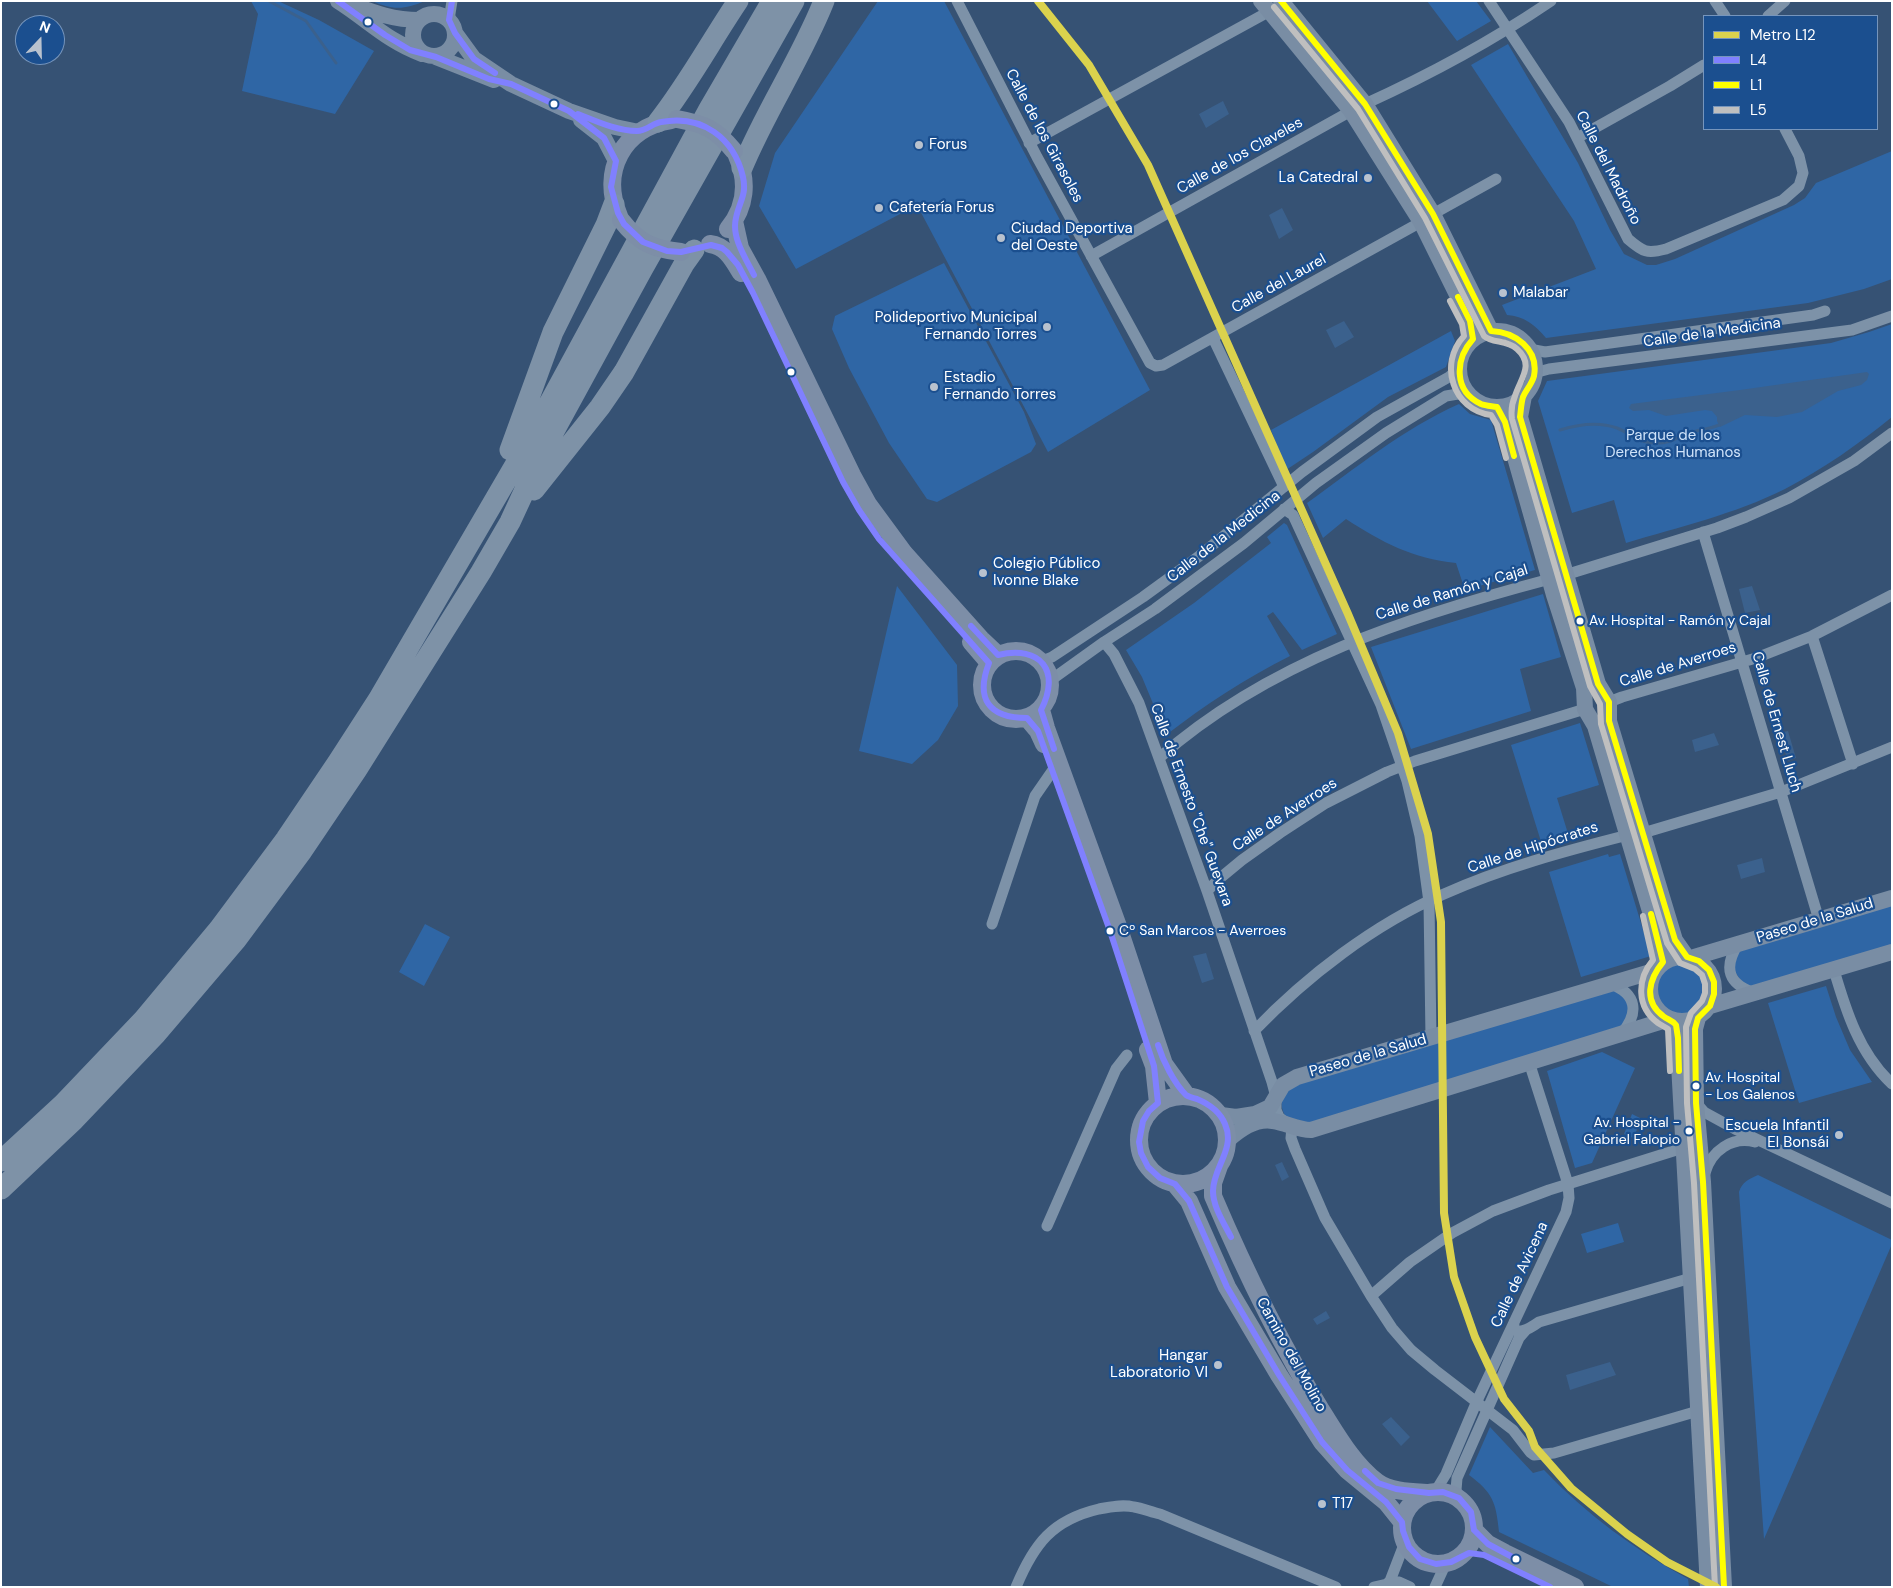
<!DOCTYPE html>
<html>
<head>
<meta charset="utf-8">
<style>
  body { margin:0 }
  #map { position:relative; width:1893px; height:1588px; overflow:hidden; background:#365274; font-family:"DM Sans",sans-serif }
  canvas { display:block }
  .frame { position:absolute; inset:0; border:2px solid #fff; pointer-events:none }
  .legend { position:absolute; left:1703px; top:15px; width:175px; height:115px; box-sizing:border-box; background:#1b4f8f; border:1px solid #7695bc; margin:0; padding:6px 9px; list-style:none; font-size:15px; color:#fff }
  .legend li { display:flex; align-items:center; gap:10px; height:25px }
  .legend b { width:25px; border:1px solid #7695bc }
  .north { position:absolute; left:15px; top:15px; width:50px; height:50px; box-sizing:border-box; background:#1b4f8f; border:1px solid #7695bc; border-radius:50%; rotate:21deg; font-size:14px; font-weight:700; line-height:20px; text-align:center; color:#fff }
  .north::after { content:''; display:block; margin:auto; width:18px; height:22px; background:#b9c2ce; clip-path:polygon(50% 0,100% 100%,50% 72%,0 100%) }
</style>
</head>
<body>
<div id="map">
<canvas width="1893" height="1588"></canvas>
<div class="frame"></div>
<ul class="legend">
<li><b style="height:6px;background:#dbd24d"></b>Metro L12</li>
<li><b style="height:6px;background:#8080ff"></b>L4</li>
<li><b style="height:6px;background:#ff0"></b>L1</li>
<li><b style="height:6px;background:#bfbfbf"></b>L5</li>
</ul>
<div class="north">N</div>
</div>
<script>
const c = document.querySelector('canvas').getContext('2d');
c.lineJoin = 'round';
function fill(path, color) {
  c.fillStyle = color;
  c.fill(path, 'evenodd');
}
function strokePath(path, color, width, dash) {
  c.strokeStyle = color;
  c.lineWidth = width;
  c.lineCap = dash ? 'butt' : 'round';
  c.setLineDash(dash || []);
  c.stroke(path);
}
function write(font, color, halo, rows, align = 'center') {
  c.font = font + ' "DM Sans",sans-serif';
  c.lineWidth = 4.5;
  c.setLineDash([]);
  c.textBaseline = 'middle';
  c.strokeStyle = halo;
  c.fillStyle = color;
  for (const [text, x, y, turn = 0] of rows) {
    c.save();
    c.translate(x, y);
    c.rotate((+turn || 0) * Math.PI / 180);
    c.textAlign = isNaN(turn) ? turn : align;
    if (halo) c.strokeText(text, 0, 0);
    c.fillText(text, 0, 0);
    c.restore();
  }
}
fill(new Path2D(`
  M251,1H278L319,20L374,51L335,114L242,91L258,14Z
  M372,1H425C404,10 392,10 372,1Z
  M878,1H944L1150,390L1048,452L917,205L796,269L759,206L775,153Z
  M1427,1H1476L1491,21L1457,41Z
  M1508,44L1578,163L1610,230L1624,254L1647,265H1656L1675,259L1794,205L1805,198L1816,183L1892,151V279L1864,289L1808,303L1546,338C1535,325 1524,316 1507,315L1502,305L1596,269L1574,221L1471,65Z
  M944,263L1024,412L1036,444L1031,452L937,502L927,499L889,443L849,368L832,329L835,316Z
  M1892,324V417C1859,444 1823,469 1785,489C1735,514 1679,527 1626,543L1614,500L1572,513L1538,401L1547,381L1831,343L1869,332Z
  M1451,331L1455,341L1446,367L1388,397L1313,452L1286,470L1271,430Z
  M1459,404L1470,414L1491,420L1535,570L1465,590L1456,563C1412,558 1383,543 1346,519L1323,538L1307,503C1356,468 1403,429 1459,404Z
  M1284,523L1287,525L1337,634L1302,650L1273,612L1267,616L1290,656C1246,678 1205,705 1166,735L1142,677L1126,650L1194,603L1271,543L1267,537Z
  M897,586L957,665L958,706L938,740L912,764L859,751Z
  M1543,594L1561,657L1520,669L1531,711L1411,749L1371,647Z
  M1580,723L1599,785L1557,798L1570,840L1543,848L1511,745Z
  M1608,854L1609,857L1620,854L1651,956L1581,977L1549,872Z
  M1892,903V948L1746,988L1733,969L1739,950Z
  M425,924L450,937L424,986L399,972Z
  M1650 989a32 32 0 1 1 64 0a32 32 0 1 1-64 0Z
  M1826,986L1836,1017L1850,1050L1872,1082L1799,1103L1768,1003Z
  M1605,988L1626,994L1631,1017L1617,1031L1314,1124L1286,1117C1276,1100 1285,1093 1298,1082Z
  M1602,1052L1635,1068L1592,1163L1575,1168L1547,1071Z
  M1632,1114L1642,1119L1633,1138L1624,1134Z
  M1758,1175L1892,1240V1244L1764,1539L1739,1192C1742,1182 1749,1179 1758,1175Z
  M1618,1223L1624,1242L1587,1253L1581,1234Z
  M1490,1427L1533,1473L1544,1470C1586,1514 1635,1550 1688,1579L1689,1587H1613L1499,1532C1496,1502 1493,1493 1469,1475Z`), '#2f66a5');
fill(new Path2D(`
  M1223,101L1229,114L1206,128L1199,114Z
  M1282,208L1293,230L1279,239L1269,215Z
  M1344,321L1354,337L1335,348L1326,330Z
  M1867,372L1869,374L1867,380L1861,385L1838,391L1802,412L1777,417L1745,415L1720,427L1717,421V417L1712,411L1705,410L1666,416L1649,410L1633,411L1629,408L1631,404L1740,390Z
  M1752,586L1760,610L1745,613L1739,589Z
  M1788,731L1796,758L1788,761L1779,733Z
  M1714,733L1719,745L1695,752L1692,740Z
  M1762,858L1765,872L1741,879L1737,865Z
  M1206,953L1214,979L1202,983L1193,956Z
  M1282,1162L1289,1177L1282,1181L1275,1165Z
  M1326,1311L1330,1318L1317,1325L1313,1319Z
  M1610,1362L1616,1375L1570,1390L1566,1375Z
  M1391,1417L1410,1437L1401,1446L1382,1424Z`), '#3b618d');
strokePath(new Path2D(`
  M269,1L306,21L336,63
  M1560,430C1579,424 1598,421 1617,428C1632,434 1638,443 1656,443C1669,444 1678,437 1689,433C1699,430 1709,429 1719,425`), '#3b618d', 3);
strokePath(new Path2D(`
  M957,1L1037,157L1150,363L1156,366L1163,365L1421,222
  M1489,1L1569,122L1628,239C1643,252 1647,254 1666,249L1783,200L1799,186L1803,173L1799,156L1785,129
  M1715,1L1725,16
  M1768,16L1785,1
  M449,20L452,1
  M1365,104C1429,75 1492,41 1551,1
  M1577,138L1670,86L1704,65
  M1029,143L1270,11
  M1433,214L1496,179
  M1091,256L1351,111
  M1213,338L1284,487
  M1529,349L1545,352L1813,315L1825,311
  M1534,373L1549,369L1852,330L1892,316
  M1284,509L1293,515L1381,705L1407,781L1420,836L1429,902L1431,1038
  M1703,532L1819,920
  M1565,575L1717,528L1746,517L1789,498L1854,461L1892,433
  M1812,636L1853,764
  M1104,642L1114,654L1139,703L1207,891L1272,1082L1276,1097V1110L1279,1117L1292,1127L1291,1138L1295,1149L1325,1218L1371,1296L1392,1328L1411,1350L1435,1370L1513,1430L1530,1452L1534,1455L1554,1453L1698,1411
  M1042,661L1052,657L1143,597L1198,557L1302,472L1377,417L1449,377L1458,369
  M1051,680L1104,642L1155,609L1244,543L1316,483L1386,433L1446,396L1458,394L1470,396
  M1609,702L1622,697L1756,658L1812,636L1892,595
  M1159,758C1269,661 1410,616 1550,579
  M1643,833L1781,792L1892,747
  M1207,891L1219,879L1242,860L1280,833L1326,803L1387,772L1415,761L1585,709
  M992,924L1035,796L1053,770
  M1738,944C1723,968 1728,985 1756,993
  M1834,970C1846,1011 1859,1053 1892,1084
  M1611,984C1637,994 1639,1013 1622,1033
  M1254,1031C1306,977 1374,924 1444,894C1502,868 1565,851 1628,835
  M1696,1103L1704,1112L1735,1129L1892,1203
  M1705,1173C1711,1151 1732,1136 1755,1142
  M1047,1226L1116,1069L1127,1055
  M1371,1296L1410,1262L1452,1233L1493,1211L1549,1190L1683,1148
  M1514,1322C1512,1340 1532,1327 1539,1322L1691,1278
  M1435,1492L1446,1474L1477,1401L1566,1212L1569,1198L1568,1184L1529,1062
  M1459,1498L1456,1490L1457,1478L1519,1338L1526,1330
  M1390,1581L1405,1542
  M1387,1584L1390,1581L1399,1582L1410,1587
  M1016,1587C1034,1544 1052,1520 1099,1509C1111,1507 1122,1504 1134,1507C1142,1508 1151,1512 1160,1514L1336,1587
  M1374,1587L1387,1584
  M1435,1587L1446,1563`), '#7d92a8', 11);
strokePath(new Path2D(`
  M338,1C368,20 387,41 422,54
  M1261,1L1351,111L1421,222L1470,321L1473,339
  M1281,1L1365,104L1433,214L1491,331
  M351,4C374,13 395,20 419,20
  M413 35a21 21 0 1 1 42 0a21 21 0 1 1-42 0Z
  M455,33L474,59L511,84L569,111L615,127L639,132
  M436,57L494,80
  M581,120L604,138L616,161
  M1459 369a38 38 0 1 1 76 0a38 38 0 1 1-76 0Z
  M1524,396L1520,417L1598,684L1609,702V721L1675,940L1687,957
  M1497,407L1505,422L1554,595L1584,688L1585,709L1595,726L1660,945L1663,962
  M1650 989a32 32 0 1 1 64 0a32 32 0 1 1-64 0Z
  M1691,958L1892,898
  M1710,1006L1892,952
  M1698,1018L1695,1029L1696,1103L1703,1182L1724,1587
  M1673,1020L1677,1028L1708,1587
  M1221,1115L1236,1117L1255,1114L1270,1107L1283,1085L1297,1077L1654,971
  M1228,1140C1240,1129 1256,1118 1273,1121C1287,1123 1297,1130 1311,1130L1669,1019`), '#798da4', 16);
strokePath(new Path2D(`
  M619,216C600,171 623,128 671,120
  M734,221L740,248L757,279L852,475L868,504L904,553L981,639L998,655
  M728,229C746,207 748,181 737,156
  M710,244C726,246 733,260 741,273
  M971,642L989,663
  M982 685a34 34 0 1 1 68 0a34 34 0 1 1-68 0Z
  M1041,710L1046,728L1119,929L1164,1064L1187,1096
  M1027,718L1038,731L1044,744
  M1148,1050L1154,1066L1158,1103
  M1139 1140a44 44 0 1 1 88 0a44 44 0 1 1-88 0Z
  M1219,1166L1213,1183V1196C1245,1271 1278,1340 1321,1410C1337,1435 1353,1464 1377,1482C1390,1492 1413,1492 1429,1493
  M1175,1184L1189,1201L1227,1287L1279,1375L1322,1442L1347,1470L1386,1502L1402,1522
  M1402 1528a36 36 0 1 1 72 0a36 36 0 1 1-72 0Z
  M1474,1530L1488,1544L1505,1553L1575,1587`), '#7d8ea7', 18);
strokePath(new Path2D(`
  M658,122C688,84 711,41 738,1
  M742,168C766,110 801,59 824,1
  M510,450L553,332L606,225L614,204
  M534,490L600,407L624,372L684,264L694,250
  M1,1161L63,1104L144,1019L219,929L286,839L338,762L378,700L525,448L709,109L772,1
  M1,1189L74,1120L156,1034L236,940L302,851L356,771L481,572L510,522L541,455L642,270L794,1`), '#7e92a7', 21);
strokePath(new Path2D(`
  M677,119C705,124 716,129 734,151
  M621,220C639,243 653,249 681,252`), '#7d8ea7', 18);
strokePath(new Path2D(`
  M338,1L385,35L410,50L436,57L489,79L511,84L569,111L604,138L616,161L611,187L618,213L624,224L643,242L667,251L681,252L711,245L722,248L727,252L738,265L753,293L843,482L859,510L879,539L989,663C975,699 989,718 1027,718L1038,731L1110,931L1154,1066L1158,1103L1149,1111L1143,1121L1139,1142L1141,1153L1148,1167L1160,1178L1175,1184L1189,1201L1227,1287L1279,1375L1322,1442L1347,1470L1386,1502L1402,1522L1403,1531L1409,1547L1420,1559L1436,1564L1451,1562L1469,1553L1484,1555L1550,1587
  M452,1L449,20L455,33L474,59L495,73
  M578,114C596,121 617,131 637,131C646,131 653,123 661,122C702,114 734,138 743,177C747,195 739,202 736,218C731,237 746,259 754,275
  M971,626L998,655C1041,645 1061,671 1041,710L1054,749
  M1158,1045C1163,1061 1174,1083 1186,1095C1189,1097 1193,1098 1197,1099C1209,1104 1220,1112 1225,1124C1236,1149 1213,1167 1213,1191C1213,1207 1224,1223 1231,1237
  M1365,1471L1378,1483L1396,1489L1429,1493L1443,1492L1459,1498L1471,1512L1474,1530L1488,1544L1516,1559`), '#8080ff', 6);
strokePath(new Path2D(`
  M1281,1L1365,104L1433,214L1491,331C1515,332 1539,349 1534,376C1532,384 1526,390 1523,397C1521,404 1521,410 1520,417L1598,684L1609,702V721L1675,940L1687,957L1699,961L1709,970L1714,982V994L1710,1006L1698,1018L1695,1029L1696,1103L1703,1182L1724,1587
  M1458,297L1470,321L1473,339C1455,359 1453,391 1481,404C1486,406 1492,406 1497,407L1505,422L1514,456
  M1651,914L1663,962C1649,979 1643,1001 1663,1016C1668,1020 1672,1020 1676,1025L1678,1038L1679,1071`), '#ff0', 6);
strokePath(new Path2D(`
  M1274,7L1358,109L1425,218L1484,336C1493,344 1506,339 1517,349C1535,365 1520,379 1515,396C1512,403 1511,412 1512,419L1590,686L1600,704L1601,724L1667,943L1680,963L1695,969L1702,975L1705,984V993L1702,1001L1691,1013L1686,1027L1687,1103L1694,1183L1715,1587
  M1450,301L1462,324L1464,336C1438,364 1453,410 1491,415L1497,425L1506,458
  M1643,916L1653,960C1637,979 1636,1007 1658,1023C1661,1025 1665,1027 1668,1029L1670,1071`), '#bfbfbf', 6);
strokePath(new Path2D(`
  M1038,1L1089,65L1148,165L1348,614L1398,733L1428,834L1441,922L1444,1213L1454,1277L1475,1337L1504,1399L1529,1431L1535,1447L1571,1488L1627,1534L1667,1562L1716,1587`), '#dbd24d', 8);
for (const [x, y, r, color] of [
  [368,22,4.5,"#fff"],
  [554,104,4.5,"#fff"],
  [919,145,5,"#b9c2ce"],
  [1368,178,5,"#b9c2ce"],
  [879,208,5,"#b9c2ce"],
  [1001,238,5,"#b9c2ce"],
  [1503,293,5,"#b9c2ce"],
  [1047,327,5,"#b9c2ce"],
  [791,372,4.5,"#fff"],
  [934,387,5,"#b9c2ce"],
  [983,573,5,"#b9c2ce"],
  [1580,621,4.5,"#fff"],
  [1110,931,4.5,"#fff"],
  [1696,1086,4.5,"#fff"],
  [1689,1131,4.5,"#fff"],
  [1839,1135,5,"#b9c2ce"],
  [1218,1365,5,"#b9c2ce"],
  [1322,1504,5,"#b9c2ce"],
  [1516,1559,4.5,"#fff"]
]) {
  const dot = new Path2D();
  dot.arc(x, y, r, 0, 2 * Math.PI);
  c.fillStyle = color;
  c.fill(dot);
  strokePath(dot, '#1b4f8f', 2);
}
write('14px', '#fff', '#1b4f8f', [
  ["Av. Hospital - Ramón y Cajal",1589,621],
  ["Cº San Marcos - Averroes",1119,931],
  ["Av. Hospital",1705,1078],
  ["- Los Galenos",1705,1095],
  ["Av. Hospital -",1680,1123,"right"],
  ["Gabriel Falopio",1680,1140,"right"]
], 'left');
write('15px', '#fff', '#1b4f8f', [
  ["Calle de los Girasoles",1044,136,62],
  ["Calle de los Claveles",1240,156,-29],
  ["Calle del Madroño",1608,168,63],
  ["Calle del Laurel",1279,284,-29],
  ["Calle de la Medicina",1712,333,-8],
  ["Calle de la Medicina",1224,537,-38],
  ["Calle de Ramón y Cajal",1452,593,-17],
  ["Calle de Averroes",1678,665,-17],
  ["Calle de Ernest Lluch",1776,722,74],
  ["Calle de Ernesto \"Che\" Guevara",1191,805,70],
  ["Calle de Averroes",1285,815,-33],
  ["Calle de Hipócrates",1533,848,-18],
  ["Paseo de la Salud",1815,921,-17],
  ["Paseo de la Salud",1368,1056,-16],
  ["Calle de Avicena",1520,1275,-65],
  ["Camino del Molino",1291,1355,61]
]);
write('15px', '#fff', '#1b4f8f', [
  ["Forus",929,145],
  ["La Catedral",1358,178,"right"],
  ["Cafetería Forus",889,208],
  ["Ciudad Deportiva",1011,229],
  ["del Oeste",1011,246],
  ["Malabar",1513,293],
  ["Polideportivo Municipal",1037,318,"right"],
  ["Fernando Torres",1037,335,"right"],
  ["Estadio",944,378],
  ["Fernando Torres",944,395],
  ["Colegio Público",993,564],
  ["Ivonne Blake",993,581],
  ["Escuela Infantil",1829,1126,"right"],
  ["El Bonsái",1829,1143,"right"],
  ["Hangar",1208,1356,"right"],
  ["Laboratorio VI",1208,1373,"right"],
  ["T17",1332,1504]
], 'left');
write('15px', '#cfe3fa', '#1b4f8f', [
  ["Parque de los",1673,436],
  ["Derechos Humanos",1673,453]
]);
</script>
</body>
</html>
